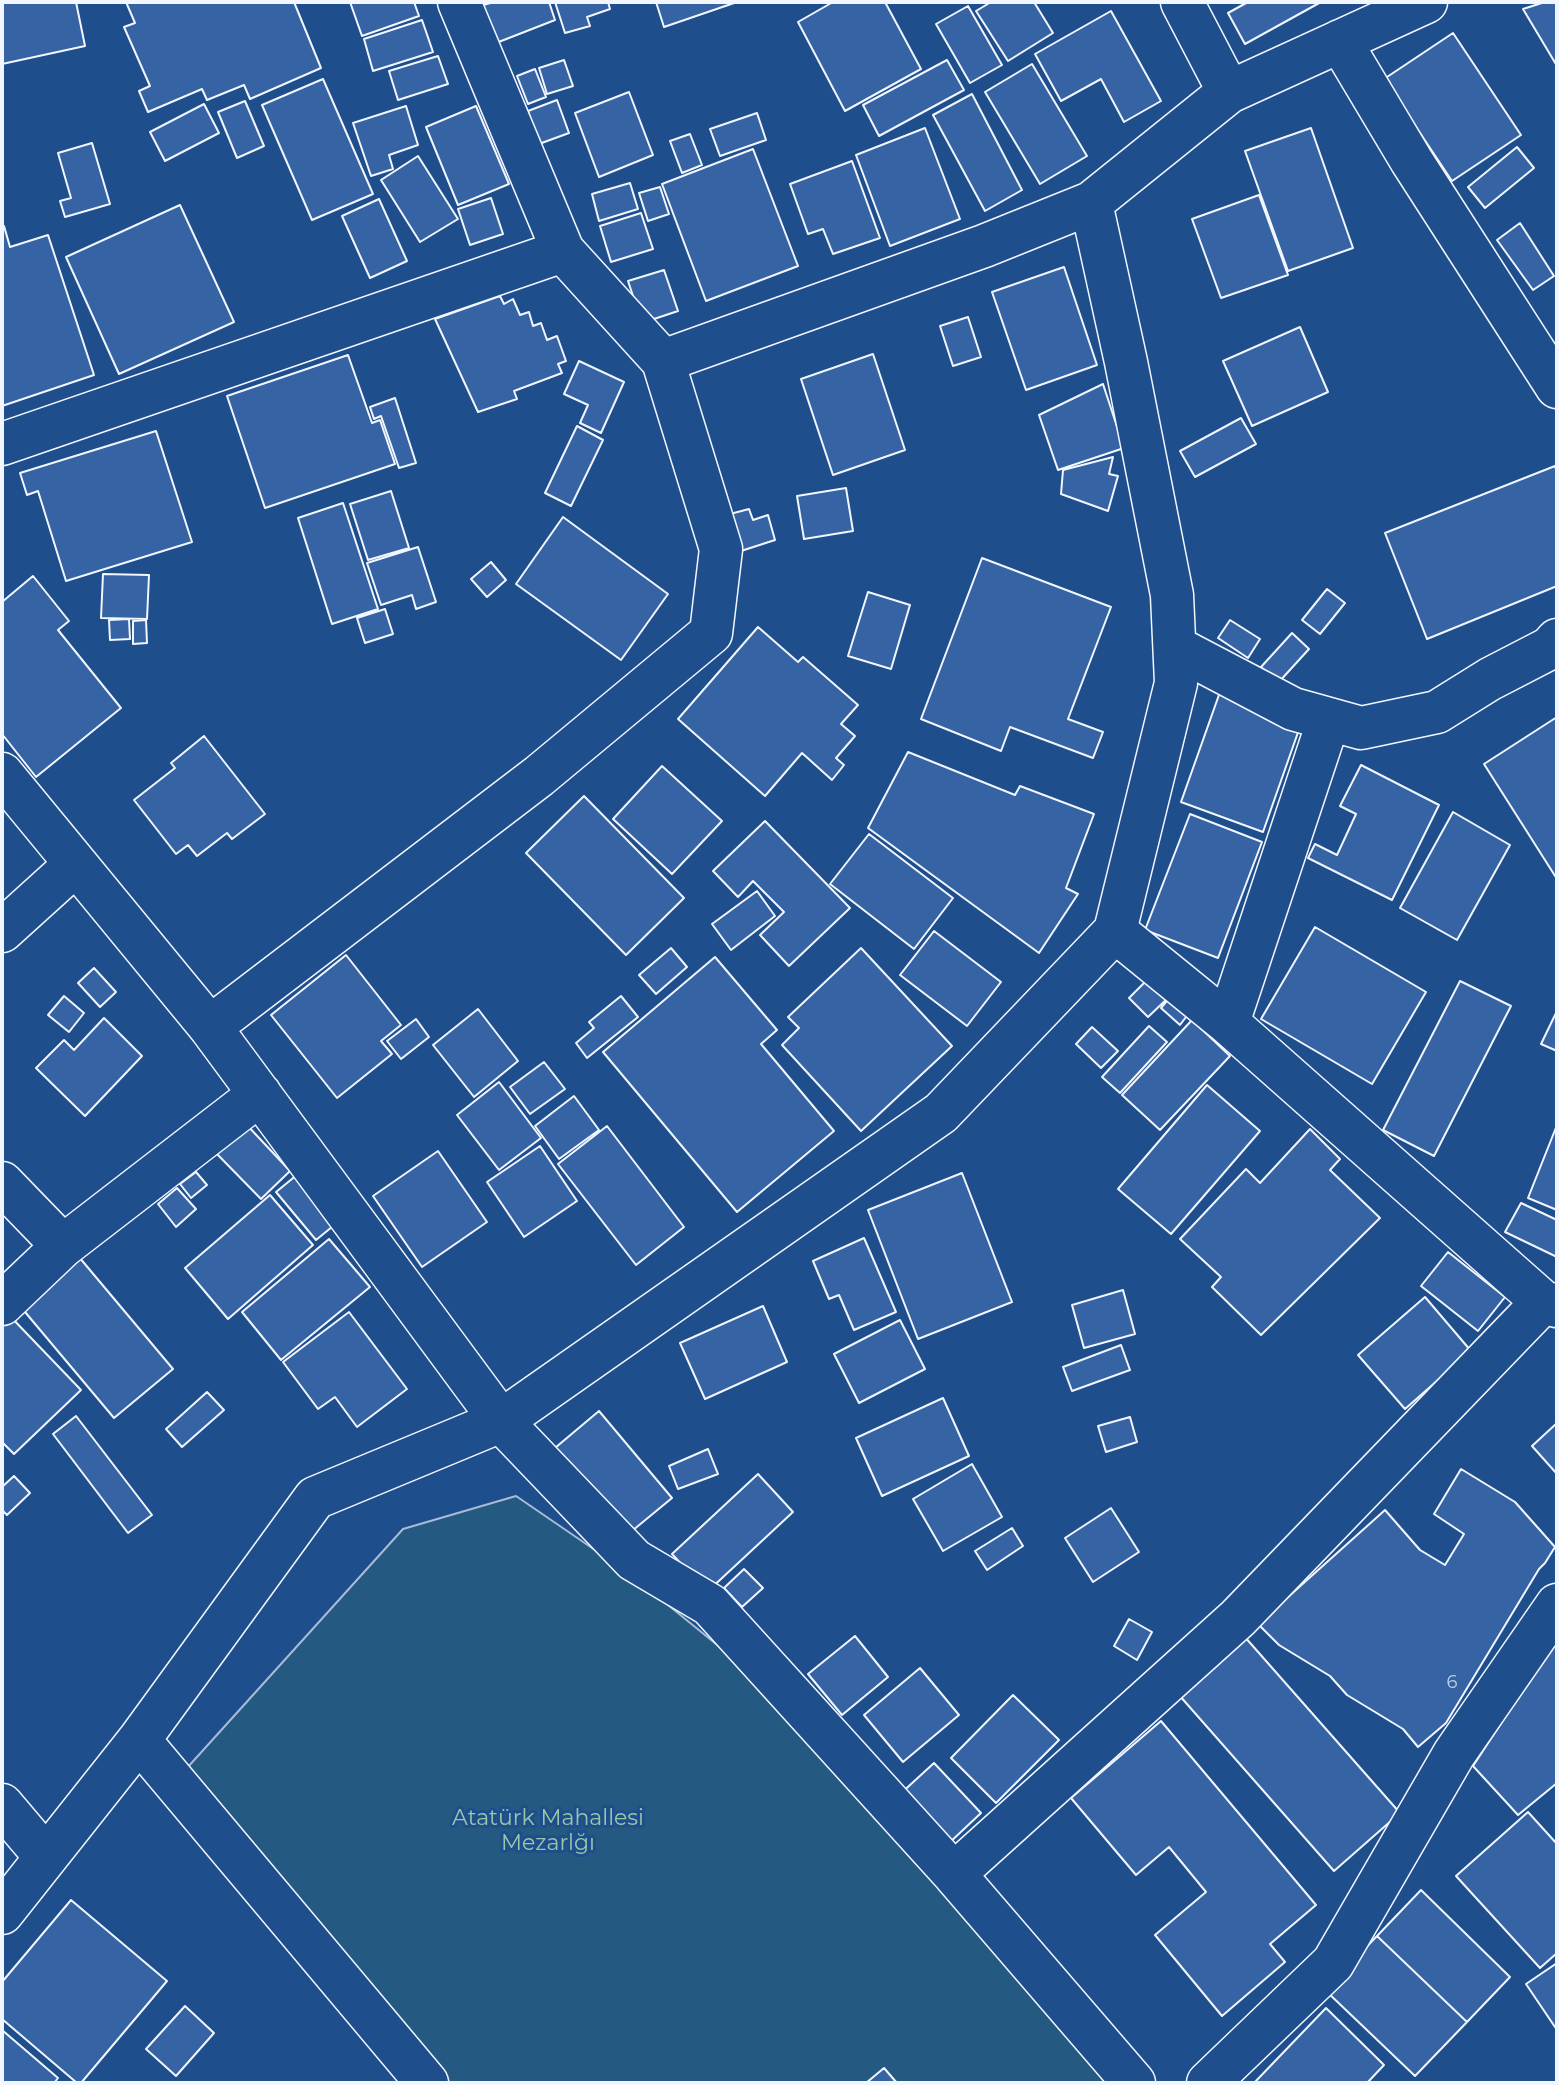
<!DOCTYPE html>
<html>
<head>
<meta charset="utf-8">
<style>
  body { margin:0 }
  #map { position:relative; width:1559px; height:2085px; overflow:hidden; background:#1f4e8c; font-family:Montserrat,sans-serif }
  canvas { display:block }
  .frame { position:absolute; inset:0; border:4px solid #f2f6ff; pointer-events:none }
</style>
</head>
<body>
<div id="map">
<canvas width="1559" height="2085"></canvas>
<div class="frame"></div>
</div>
<script>
const c = document.querySelector('canvas').getContext('2d');
c.lineJoin = 'round';
function fill(path, color) {
  c.fillStyle = color;
  c.fill(path, 'evenodd');
}
function strokePath(path, color, width, dash) {
  c.strokeStyle = color;
  c.lineWidth = width;
  c.lineCap = dash ? 'butt' : 'round';
  c.setLineDash(dash || []);
  c.stroke(path);
}
function write(font, color, halo, rows, align = 'center') {
  c.font = font + ' Montserrat,sans-serif';
  c.lineWidth = 6;
  c.setLineDash([]);
  c.textBaseline = 'middle';
  c.strokeStyle = halo;
  c.fillStyle = color;
  for (const [text, x, y, turn = 0] of rows) {
    c.save();
    c.translate(x, y);
    c.rotate((+turn || 0) * Math.PI / 180);
    c.textAlign = isNaN(turn) ? turn : align;
    if (halo) c.strokeText(text, 0, 0);
    c.fillText(text, 0, 0);
    c.restore();
  }
}
const green = new Path2D(`
  M516,1496L630,1574L759,1679L1125,2083H422L187,1768L403,1529Z`);
fill(green, '#245a82');
strokePath(green, '#a8bbd7', 2);
const building = new Path2D(`
  M2,2H76L85,46L2,64Z
  M126,2H294L321,68L250,99L244,85L207,100L202,89L148,112L139,91L150,86L124,27L135,23Z
  M350,2H414L419,16L362,36Z
  M494,2H549L555,20L491,45L480,6Z
  M555,2H608L610,9L587,17L590,26L565,33Z
  M656,2H737L664,27Z
  M833,2H885L921,69L845,111L798,22Z
  M991,2H1034L1053,33L1008,61L976,11Z
  M1248,2H1321L1245,44L1228,13Z
  M1545,2H1557V66L1523,9Z
  M968,6L1002,65L970,83L936,24Z
  M1111,11L1161,101L1124,122L1101,79L1061,101L1035,54Z
  M422,20L433,52L373,71L364,39Z
  M1453,33L1521,135L1452,181L1384,79Z
  M438,56L448,84L398,100L389,71Z
  M564,60L573,86L547,94L539,68Z
  M947,60L964,90L879,136L863,105Z
  M1032,64L1087,156L1040,184L985,92Z
  M535,69L546,97L528,104L517,76Z
  M323,79L373,194L312,220L262,105Z
  M629,92L653,155L599,177L575,113Z
  M972,94L1022,190L985,211L933,115Z
  M557,100L569,133L539,144L528,111Z
  M245,101L264,146L237,158L218,112Z
  M204,104L219,133L165,161L150,132Z
  M406,106L418,145L389,155L393,169L371,176L353,123Z
  M476,106L509,184L458,205L426,127Z
  M757,113L766,140L720,156L710,129Z
  M925,128L960,219L890,246L856,155Z
  M1311,128L1353,248L1288,271L1245,151Z
  M690,134L702,165L682,173L670,141Z
  M92,143L110,204L65,217L60,201L71,198L58,153Z
  M1517,147L1534,168L1485,208L1468,187Z
  M753,149L798,266L706,301L662,184Z
  M418,156L458,219L420,242L381,180Z
  M852,161L880,238L833,254L823,229L808,234L790,184Z
  M630,183L638,209L599,221L592,194Z
  M660,187L669,214L648,221L639,193Z
  M1259,195L1288,275L1221,298L1192,219Z
  M491,198L503,234L470,245L458,209Z
  M379,199L407,261L370,278L342,216Z
  M180,205L234,322L119,374L66,257Z
  M641,213L653,249L611,262L600,226Z
  M1520,223L1554,276L1533,290L1497,240Z
  M4,226L10,247L48,235L94,375L2,406V227Z
  M1064,267L1097,365L1026,390L992,292Z
  M664,270L678,311L642,323L628,281Z
  M500,296L504,304L513,299L520,315L529,312L533,326L541,323L547,340L557,336L566,361L558,364L562,373L514,391L517,399L478,412L435,319Z
  M968,317L981,357L953,366L940,326Z
  M1300,327L1328,392L1252,426L1223,361Z
  M873,354L905,450L833,475L801,379Z
  M348,355L372,423L380,420L395,464L265,508L227,396Z
  M579,361L624,382L601,433L580,423L588,405L564,394Z
  M1103,384L1124,448L1058,470L1039,415Z
  M395,398L416,463L399,468L381,416L374,419L370,407Z
  M1241,418L1256,444L1195,477L1180,451Z
  M577,426L603,440L571,506L545,493Z
  M156,431L192,542L66,581L38,491L27,495L20,473Z
  M1113,457L1109,474L1118,476L1108,511L1061,494L1063,470Z
  M1555,466L1557,472V586L1427,639L1385,533Z
  M846,488L853,531L804,539L797,496Z
  M391,491L409,548L368,560L350,504Z
  M343,503L378,609L332,624L298,518Z
  M749,509L753,520L768,515L775,540L741,551L730,514Z
  M563,517L668,594L621,660L516,584Z
  M418,547L436,602L416,609L412,595L381,605L367,563Z
  M982,558L1111,607L1068,719L1103,732L1093,758L1010,727L1001,751L921,719Z
  M491,562L506,580L487,597L471,579Z
  M103,574L149,575L147,619L101,618Z
  M33,576L69,621L58,630L121,708L36,777L2,734V602Z
  M1327,589L1345,603L1320,634L1302,620Z
  M868,592L910,605L891,669L848,656Z
  M385,609L393,634L365,643L357,618Z
  M129,619L130,639L110,640L109,620Z
  M146,620L147,643L133,644V621Z
  M1230,620L1260,639L1248,658L1218,638Z
  M758,627L798,662L803,657L858,705L841,724L855,736L836,758L844,765L832,780L802,753L765,796L678,719Z
  M1292,633L1309,649L1278,683L1261,667Z
  M1220,692L1302,721L1263,832L1181,802Z
  M1557,717V879L1484,764Z
  M204,736L265,814L232,839L227,833L197,856L188,845L176,854L134,800L175,768L171,763Z
  M908,752L1015,795L1020,786L1094,814L1066,888L1078,894L1039,953L868,828Z
  M1361,765L1439,805L1392,900L1308,858L1315,844L1337,855L1356,814L1340,806Z
  M662,766L722,821L672,874L613,819Z
  M584,796L684,898L626,955L526,853Z
  M1453,812L1510,845L1457,940L1400,908Z
  M1190,814L1262,842L1218,958L1145,930Z
  M765,821L850,908L789,966L760,935L784,912L753,881L738,897L713,871Z
  M869,834L953,898L914,949L830,884Z
  M757,891L775,916L731,950L712,924Z
  M1315,927L1426,992L1372,1084L1261,1019Z
  M934,931L1001,982L967,1026L900,975Z
  M671,948L687,967L656,994L639,975Z
  M861,948L952,1046L861,1131L782,1045L799,1028L788,1017Z
  M346,955L401,1025L381,1041L392,1054L337,1098L271,1015Z
  M715,957L777,1030L761,1044L834,1131L737,1212L603,1052Z
  M94,968L116,992L100,1007L78,983Z
  M1150,977L1169,997L1148,1017L1129,998Z
  M1460,981L1511,1006L1434,1156L1383,1130Z
  M64,996L84,1013L69,1032L48,1015Z
  M621,996L638,1017L587,1058L576,1043L594,1028L589,1022Z
  M1170,997L1189,1013L1180,1025L1161,1008Z
  M478,1009L518,1061L474,1097L433,1045Z
  M1556,1013L1557,1014V1051L1541,1044Z
  M104,1018L142,1056L85,1116L36,1068L64,1040L74,1050Z
  M416,1019L429,1037L401,1059L387,1041Z
  M1192,1020L1230,1056L1160,1130L1122,1095Z
  M1149,1026L1167,1042L1120,1093L1102,1077Z
  M1092,1027L1118,1051L1101,1068L1076,1044Z
  M544,1062L565,1089L530,1114L510,1087Z
  M499,1082L541,1138L499,1170L457,1115Z
  M1207,1085L1260,1131L1171,1234L1118,1189Z
  M574,1096L599,1130L559,1159L535,1126Z
  M246,1124L290,1171L261,1199L216,1153Z
  M1557,1125V1210L1528,1198Z
  M607,1126L684,1227L636,1265L558,1164Z
  M1310,1129L1340,1159L1330,1170L1380,1218L1261,1335L1212,1287L1221,1277L1180,1239L1246,1169L1260,1183Z
  M540,1146L577,1201L524,1237L487,1182Z
  M438,1151L487,1222L422,1267L373,1196Z
  M196,1172L207,1185L191,1198L180,1184Z
  M962,1173L1012,1302L918,1339L868,1210Z
  M298,1174L338,1222L316,1240L276,1192Z
  M177,1188L196,1209L176,1227L158,1204Z
  M270,1195L313,1245L228,1319L185,1268Z
  M1521,1203L1557,1220V1257L1505,1232Z
  M864,1238L896,1312L854,1330L839,1295L829,1299L813,1261Z
  M329,1239L370,1287L281,1360L242,1312Z
  M1448,1252L1505,1297L1478,1331L1421,1286Z
  M79,1257L173,1369L114,1418L20,1306Z
  M1123,1290L1135,1334L1084,1348L1072,1305Z
  M1425,1297L1471,1351L1405,1409L1358,1355Z
  M763,1306L787,1362L705,1399L680,1343Z
  M349,1312L407,1389L357,1427L335,1397L318,1409L283,1362Z
  M8,1314L81,1390L14,1454L2,1442V1319Z
  M900,1320L925,1369L859,1403L834,1354Z
  M1121,1345L1130,1370L1072,1391L1063,1367Z
  M207,1392L224,1410L182,1447L166,1429Z
  M943,1398L969,1456L882,1496L856,1438Z
  M599,1411L672,1498L621,1540L549,1453Z
  M76,1416L152,1515L128,1533L53,1434Z
  M1130,1417L1137,1442L1106,1452L1098,1426Z
  M1557,1423V1474L1532,1446Z
  M708,1449L718,1474L678,1489L669,1466Z
  M972,1464L1002,1517L943,1551L913,1499Z
  M1461,1469L1515,1502L1555,1547L1545,1563L1539,1569L1446,1723L1418,1747L1403,1729L1347,1695L1330,1676L1279,1645L1258,1624L1385,1510L1420,1550L1445,1565L1464,1534L1434,1514Z
  M758,1474L793,1512L707,1592L672,1554Z
  M14,1476L30,1493L7,1515L2,1510V1487Z
  M1111,1508L1139,1552L1093,1582L1065,1538Z
  M1012,1528L1023,1546L987,1570L975,1551Z
  M744,1569L763,1588L742,1607L724,1588Z
  M1129,1619L1152,1632L1137,1660L1114,1646Z
  M855,1636L888,1677L842,1715L808,1674Z
  M1244,1636L1400,1813L1334,1871L1179,1695Z
  M1553,1644L1557,1648V1783L1518,1815L1473,1766Z
  M920,1668L959,1715L903,1762L864,1715Z
  M1013,1695L1059,1740L996,1803L951,1758Z
  M1161,1721L1316,1905L1270,1944L1285,1962L1222,2016L1155,1935L1206,1892L1169,1847L1136,1875L1071,1798Z
  M934,1763L981,1813L946,1846L898,1796Z
  M1528,1812L1557,1844V1953L1540,1968L1456,1876Z
  M1421,1890L1510,1977L1467,2022L1377,1936Z
  M71,1900L167,1981L81,2083H77L2,2019V1982Z
  M1377,1936L1467,2022L1415,2076L1325,1990Z
  M1557,1963V2030L1526,1984Z
  M185,2006L214,2033L176,2076L146,2049Z
  M1326,2008L1384,2065L1367,2083H1254Z
  M2,2030L58,2078L54,2083H2Z
  M884,2068L897,2083H866Z`);
fill(building, '#3563a3');
strokePath(building, '#f2f6ff', 2);
const street = new Path2D(`
  M1182,2L1229,92
  M1340,41L1411,160L1557,387
  M663,361L984,246L1091,203L1229,92L1426,2
  M2,444L563,251
  M1175,647L1293,709L1361,728L1437,712L1490,679L1550,648L1557,640
  M2,774L210,1027L501,1421L634,1560L710,1605L954,1874L1134,2083
  M2,931L76,864
  M1115,931L1228,1023L1543,1302L1557,1306
  M1228,1023L1329,719
  M210,1027L539,776L711,633L721,549L663,361L563,251L459,2
  M2,1183L63,1246
  M2,1304L63,1246L260,1094
  M139,1740L427,2083
  M2,1805L46,1857
  M954,1874L1238,1618L1543,1302
  M2,1913L139,1740L315,1498L501,1421L941,1113L1115,931L1176,683L1172,595L1126,362L1091,203
  M1208,2083L1333,1963L1454,1754L1557,1605`);
strokePath(street, '#f2f6ff', 45);
strokePath(street, '#1f4e8c', 42);
write('18px', '#c3d1e8', null, [
  ["6",1452,1683]
]);
write('22px', '#97c8a6', '#1f4e8c', [
  ["Atatürk Mahallesi",548,1819],
  ["Mezarlğı",548,1844]
]);
</script>
</body>
</html>
